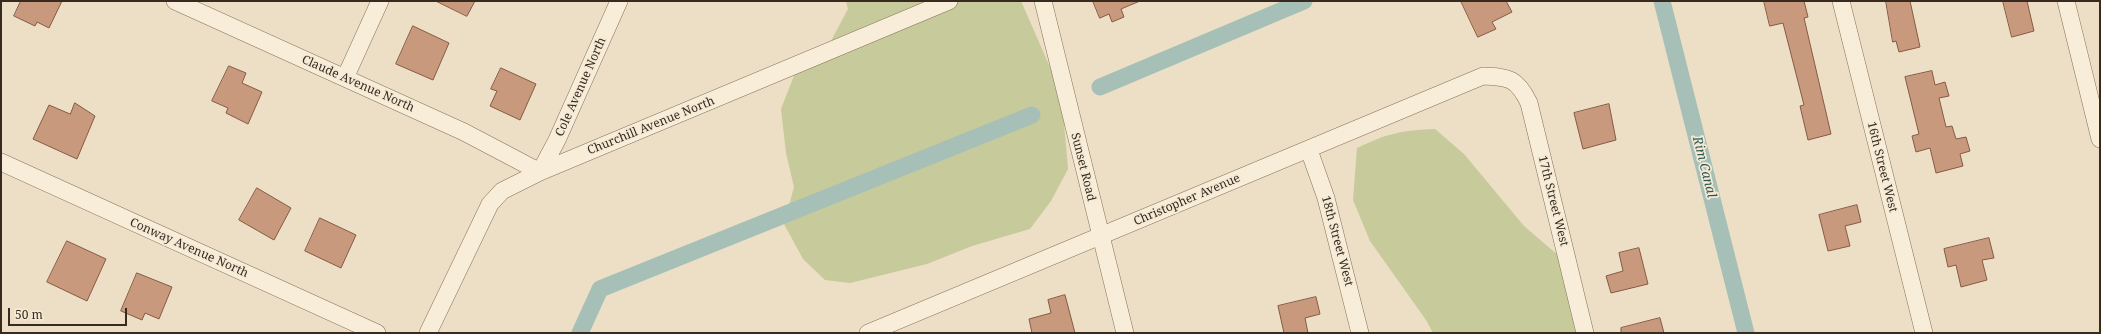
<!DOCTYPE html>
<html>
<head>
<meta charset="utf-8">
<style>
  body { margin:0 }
  #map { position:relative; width:2101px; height:334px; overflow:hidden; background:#ecdfc5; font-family:"Noto Serif",serif }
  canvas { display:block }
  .frame { position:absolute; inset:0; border:2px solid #382a1f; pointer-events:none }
  .scale { position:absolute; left:8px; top:308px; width:119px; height:18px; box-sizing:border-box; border:2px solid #382a1f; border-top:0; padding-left:5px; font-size:12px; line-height:14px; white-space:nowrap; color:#382a1f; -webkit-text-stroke:3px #f4ead5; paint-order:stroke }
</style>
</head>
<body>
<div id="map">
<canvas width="2101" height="334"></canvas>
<div class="frame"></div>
<div class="scale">50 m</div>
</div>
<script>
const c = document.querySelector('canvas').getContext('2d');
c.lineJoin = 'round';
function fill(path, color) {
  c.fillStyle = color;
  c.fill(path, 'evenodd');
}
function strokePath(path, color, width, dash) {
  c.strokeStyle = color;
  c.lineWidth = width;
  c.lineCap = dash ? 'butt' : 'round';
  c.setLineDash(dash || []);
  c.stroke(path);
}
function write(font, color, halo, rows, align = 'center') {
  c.font = font + ' "Noto Serif",serif';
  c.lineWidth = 3.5;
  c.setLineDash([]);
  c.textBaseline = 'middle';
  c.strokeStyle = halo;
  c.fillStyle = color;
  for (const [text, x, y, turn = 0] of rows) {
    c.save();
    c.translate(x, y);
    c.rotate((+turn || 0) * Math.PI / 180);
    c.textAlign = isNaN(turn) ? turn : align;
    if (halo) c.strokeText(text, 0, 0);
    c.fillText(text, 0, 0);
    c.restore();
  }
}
fill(new Path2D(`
  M846,1H1021L1056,81L1063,112L1068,169L1051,201L1030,229L972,246L927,264L850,283L825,280L803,259L784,224L794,187L786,153L781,109L795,73L831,41L848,9Z
  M1435,129L1464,154L1524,226L1559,256L1578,333H1433L1426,320L1370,241L1353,200L1357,148C1386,134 1402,130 1435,129Z`), '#c7ca9a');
strokePath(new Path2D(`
  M1662,1L1746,333
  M1100,87L1304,1
  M580,333L600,289L1032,115`), '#a7c0b7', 17);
const building = new Path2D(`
  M21,1H62L49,28L37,22L35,26L14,16Z
  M436,1H475L467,16Z
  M1093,1H1140L1121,9L1124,17L1112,22L1109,14L1100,18Z
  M1461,1H1506L1512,12L1492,22L1496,29L1478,37Z
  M1764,1H1804L1808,17L1804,18L1831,134L1808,140L1800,106L1804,105L1783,23L1770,26Z
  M1886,1H1910L1920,47L1899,52L1896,41L1893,42Z
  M2003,1H2027L2034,31L2012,37Z
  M413,26L449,43L433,80L396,64Z
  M229,66L246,73L242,83L262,92L248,124L226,113L228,108L212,101Z
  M501,68L536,84L520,120L490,106L497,91L491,89Z
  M1932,71L1935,85L1945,82L1949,96L1939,98L1946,127L1952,126L1956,139L1966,137L1970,151L1960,154L1963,166L1936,173L1930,148L1916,152L1912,136L1919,134L1905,77Z
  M75,103L95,116L77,159L33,139L49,105L70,114Z
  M1609,104L1616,140L1583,149L1574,113Z
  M257,188L291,208L274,240L239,220Z
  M1857,205L1861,222L1845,226L1850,246L1828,251L1819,215Z
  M320,218L356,235L341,268L305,251Z
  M1989,238L1994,258L1982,260L1987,280L1961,287L1956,265L1948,267L1944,249Z
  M67,241L106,259L87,301L47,282Z
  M1639,248L1648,284L1611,293L1606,276L1623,271L1619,253Z
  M137,273L172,287L159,319L145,313L142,320L121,311Z
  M1065,295L1075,333H1032L1029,319L1051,313L1048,300Z
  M1316,297L1320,314L1305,318L1308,333H1284L1278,306Z
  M1660,318L1664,333H1621V328Z`);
fill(building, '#c9997d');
strokePath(building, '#855a43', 1);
const street = new Path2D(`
  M175,1L464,132L540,172L557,140L619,1
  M1043,1L1125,333
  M1841,1L1924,333
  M2066,1L2100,139
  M345,78L380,1
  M1309,150L1326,198L1360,333
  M1,162L377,333
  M428,333L490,204L502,191L540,172L949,1
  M868,333L1483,76C1509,77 1517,78 1529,103L1585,333`);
strokePath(street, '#87715c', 18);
strokePath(street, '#f7edd8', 17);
write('12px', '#382a1f', '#f4ead5', [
  ["Claude Avenue North",358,84,24],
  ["Cole Avenue North",581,87,-66],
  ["Churchill Avenue North",651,126,-22],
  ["Sunset Road",1083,167,76],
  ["16th Street West",1882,167,76],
  ["Christopher Avenue",1187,200,-23],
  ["17th Street West",1553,201,76],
  ["18th Street West",1337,241,75],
  ["Conway Avenue North",189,248,24]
]);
write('italic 13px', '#2f5752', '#f4ead5', [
  ["Rim Canal",1704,167,76]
]);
</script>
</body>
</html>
